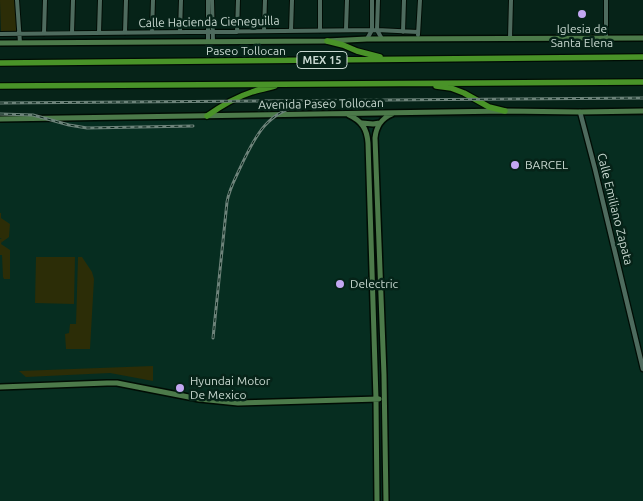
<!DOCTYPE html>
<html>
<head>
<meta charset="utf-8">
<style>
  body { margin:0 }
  canvas { display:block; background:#062318 }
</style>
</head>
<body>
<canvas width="643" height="501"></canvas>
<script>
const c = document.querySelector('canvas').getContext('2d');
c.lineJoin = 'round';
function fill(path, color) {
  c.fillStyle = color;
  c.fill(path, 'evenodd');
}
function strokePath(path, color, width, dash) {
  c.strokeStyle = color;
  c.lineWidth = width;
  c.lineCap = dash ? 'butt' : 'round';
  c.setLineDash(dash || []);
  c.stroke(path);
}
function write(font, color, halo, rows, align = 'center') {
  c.font = font + ' Ubuntu,sans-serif';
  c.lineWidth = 5;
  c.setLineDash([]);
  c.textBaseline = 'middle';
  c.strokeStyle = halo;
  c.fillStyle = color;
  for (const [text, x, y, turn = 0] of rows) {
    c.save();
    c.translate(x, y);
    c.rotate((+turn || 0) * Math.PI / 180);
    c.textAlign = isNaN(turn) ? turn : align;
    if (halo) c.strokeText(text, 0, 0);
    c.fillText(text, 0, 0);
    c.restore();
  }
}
fill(new Path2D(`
  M583,116H643V501H0V122Z`), '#062d20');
fill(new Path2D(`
  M0,0H15L17,32H1Z
  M0,213H1V218L10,224L9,237L2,242V241L1,244L10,250V279H4L3,277L2,255H0V239H2L0,238Z
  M36,257H75L74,304L35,303Z
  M78,257H82L92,272L94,279L90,349H66L65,334L69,333L70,324H76Z
  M153,366V381L110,373L26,377L19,371Z`), '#2c2d07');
const minor = new Path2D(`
  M17,0L20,43
  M208,0V41
  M212,0L213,41
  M378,0L377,30L382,39
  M346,30L347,0
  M264,31L265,0
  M291,31L292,0
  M320,31V0
  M152,32L153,0
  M180,32L181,0
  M237,32L238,0
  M403,32L404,0
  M72,33L73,0
  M99,33L100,0
  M125,33L126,0
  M0,34L377,30L418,32
  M44,34L45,0
  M418,35L420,0
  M510,38L511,0
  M606,38V0
  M367,39L372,30V0`);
const tertiary = new Path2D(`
  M580,112L595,169L643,369`);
const secondary = new Path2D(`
  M0,43L327,41L367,39L643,38
  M349,115C362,121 367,129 368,143L376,399L377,501
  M0,119L505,111L580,112L643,111
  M362,123L373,124L380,123
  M0,387L107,383H117L199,399L238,403L379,399
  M386,501L384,375L375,138C376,127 382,118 392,114`);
const trunk = new Path2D(`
  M327,41L343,45L357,51L380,57
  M0,63L643,57
  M0,86L643,82
  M436,86L451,88L464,93L489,107L505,111
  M207,116C221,106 236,97 252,92C259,89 267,89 275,86`);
strokePath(minor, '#000c04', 6);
strokePath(tertiary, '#000c04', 7);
strokePath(secondary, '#000c04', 8);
strokePath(trunk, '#000c04', 8);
strokePath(minor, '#4e6b5e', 4);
strokePath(tertiary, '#4e6b5e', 4.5);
strokePath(secondary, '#4c7a4a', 5);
strokePath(trunk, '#499328', 5.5);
const rail = new Path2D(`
  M0,103L643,98
  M0,114L33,115L69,125L87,128L193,126
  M213,338L227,202C229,189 236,177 241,166C256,134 268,111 305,104`);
strokePath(rail, '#6d837a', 3);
strokePath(rail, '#062318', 1, [4]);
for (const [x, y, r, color] of [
  [582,14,5,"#c3a7f2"],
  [515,165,5,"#c3a7f2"],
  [340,284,5,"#c3a7f2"],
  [180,388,5,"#c3a7f2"]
]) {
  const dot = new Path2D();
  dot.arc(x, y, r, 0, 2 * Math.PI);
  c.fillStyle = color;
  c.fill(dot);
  strokePath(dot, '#062318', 2);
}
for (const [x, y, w] of [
  [322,60,50]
]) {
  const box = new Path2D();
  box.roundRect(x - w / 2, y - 8.5, w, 17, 4);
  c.fillStyle = '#062318';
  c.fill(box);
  strokePath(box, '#c8d8d0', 1);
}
write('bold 11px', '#c8d8d0', null, [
  ["MEX 15",322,60]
]);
write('12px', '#c8d8d0', '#062318', [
  ["Calle Hacienda Cieneguilla",209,22,-1],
  ["Paseo Tollocan",246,51],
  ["Avenida Paseo Tollocan",321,104,-1],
  ["Calle Emiliano Zapata",615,209,76]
]);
write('12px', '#c8d8d0', '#062318', [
  ["Iglesia de",582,29,"center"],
  ["Santa Elena",582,43,"center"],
  ["BARCEL",525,165],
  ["Delectric",350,284],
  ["Hyundai Motor",190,381],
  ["De Mexico",190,395]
], 'left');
</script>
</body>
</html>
